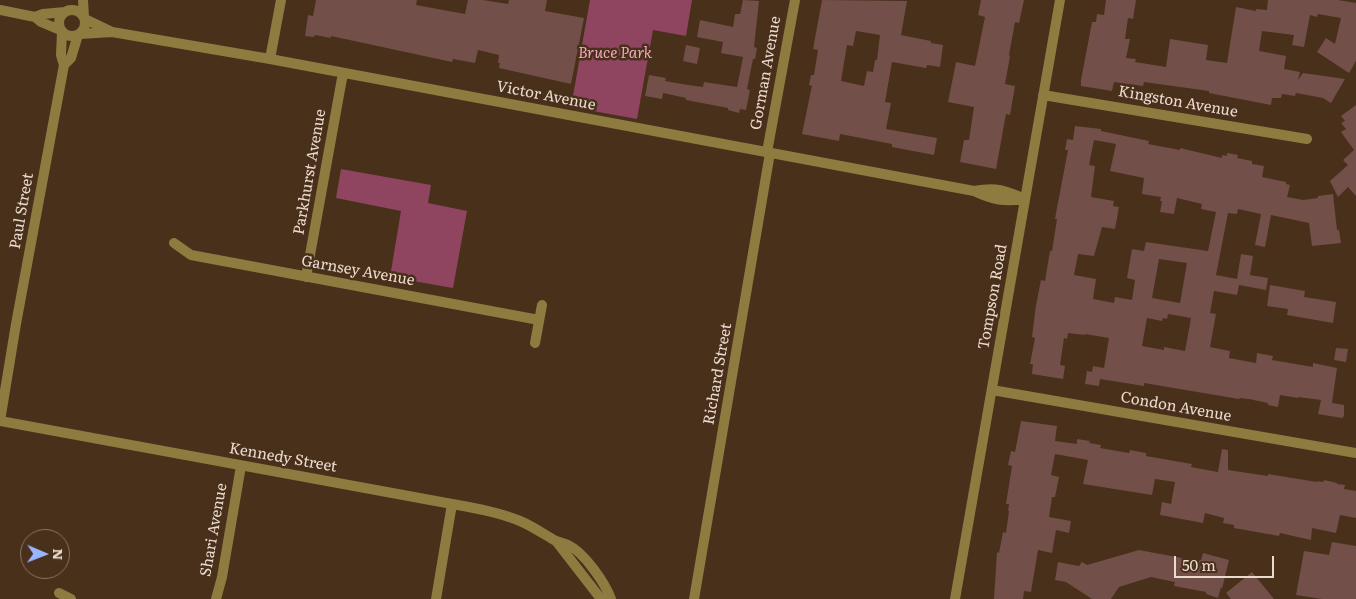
<!DOCTYPE html>
<html>
<head>
<meta charset="utf-8">
<style>
  body { margin:0 }
  #map { position:relative; width:1356px; height:599px; overflow:hidden; background:#48301b; font-family:Literata,serif }
  canvas { display:block }
  .north { position:absolute; left:20px; top:529px; width:50px; height:50px; box-sizing:border-box; background:#48301b; border:1px solid #897463; border-radius:50%; rotate:91deg; font-size:14px; font-weight:700; line-height:20px; text-align:center; color:#ebdbcf }
  .north::after { content:''; display:block; margin:auto; width:18px; height:22px; background:#99b5fd; clip-path:polygon(50% 0,100% 100%,50% 72%,0 100%) }
  .scale { position:absolute; left:1174px; top:556px; width:100px; height:22px; box-sizing:border-box; border:2px solid #ebdbcf; border-top:0; padding-left:6px; font-size:15px; line-height:18px; white-space:nowrap; color:#ebdbcf; -webkit-text-stroke:4px #48301b; paint-order:stroke }
</style>
</head>
<body>
<div id="map">
<canvas width="1356" height="599"></canvas>
<div class="north">N</div>
<div class="scale">50 m</div>
</div>
<script>
const c = document.querySelector('canvas').getContext('2d');
c.lineJoin = 'round';
function fill(path, color) {
  c.fillStyle = color;
  c.fill(path, 'evenodd');
}
function strokePath(path, color, width, dash) {
  c.strokeStyle = color;
  c.lineWidth = width;
  c.lineCap = dash ? 'butt' : 'round';
  c.setLineDash(dash || []);
  c.stroke(path);
}
function write(font, color, halo, rows, align = 'center') {
  c.font = font + ' Literata,serif';
  c.lineWidth = 5;
  c.setLineDash([]);
  c.textBaseline = 'middle';
  c.strokeStyle = halo;
  c.fillStyle = color;
  for (const [text, x, y, turn = 0] of rows) {
    c.save();
    c.translate(x, y);
    c.rotate((+turn || 0) * Math.PI / 180);
    c.textAlign = isNaN(turn) ? turn : align;
    if (halo) c.strokeText(text, 0, 0);
    c.fillText(text, 0, 0);
    c.restore();
  }
}
fill(new Path2D(`
  M590,0H692L686,36L653,30L637,119L571,107Z
  M341,169L431,185L428,203L467,211L453,288L390,277L401,211L336,198Z`), '#8f445f');
fill(new Path2D(`
  M316,0H417L416,5L465,14L468,0H483L508,4L509,0H547L545,11L584,18L571,84L499,68L500,63H498L499,55L478,50L475,63L453,59L452,62L331,36V38L315,35L314,37L305,36L308,15L313,16Z
  M743,0L759,1L754,47L757,48L755,59H753L747,89L750,90L746,110L740,109L739,113L728,110V108L686,100V98L663,93L662,99L645,96L649,75L666,78L665,81L688,85L703,87L704,82L737,87L743,57L721,53L723,42L697,37L700,20L733,27L735,14H740Z
  M822,0L907,1L901,35L931,41V43L943,45L940,67L927,65L926,68L892,62L885,102L891,103L886,129L937,138L934,155L892,147V144L840,134L839,141L802,134L810,95L812,86L809,85L811,75H814L818,50L813,49ZM856,31L880,35L877,60H875L873,72L867,71L864,86L841,81L847,45L853,46Z
  M981,0H1024L1019,23L1015,22L1009,55L1010,56L1005,84L1015,86L1010,115L1006,114L996,169L960,162L964,140H969L974,107L948,102L956,62L975,66L985,17L978,15Z
  M1106,0H1136L1133,19L1128,18L1125,39H1130L1126,58L1136,59L1135,62L1166,67L1170,39L1208,45L1206,60L1227,63L1236,7L1256,11V9L1267,10L1268,0H1338L1356,3V61L1349,73L1317,52L1326,38L1335,44L1341,18L1318,14L1317,17L1310,15L1304,47L1292,45L1294,35L1262,31L1259,51L1286,56L1284,69L1300,72L1298,80L1303,73L1345,79L1331,103L1323,98L1296,93L1295,96L1282,94L1281,98H1272L1271,105L1209,93V91L1144,82L1143,86L1114,82L1112,91L1081,86V80L1092,22H1096L1097,14L1104,15Z
  M686,45L700,48L697,64L683,61Z
  M1356,105V196L1348,187L1338,197L1330,181L1348,165L1343,160L1354,150L1341,132L1346,129L1341,123L1345,121L1341,116Z
  M1075,126L1101,129V131L1149,141L1148,144L1180,150V148L1222,158V155L1227,156V153L1238,155L1237,158L1252,161V164L1264,166L1262,177L1286,182V184L1290,185L1287,197L1303,200L1318,198V196L1333,194L1337,230H1339L1341,243L1312,246L1309,223L1271,215L1265,247L1255,245L1261,214L1238,209L1237,214L1228,213L1216,275L1237,279L1241,254L1253,256L1250,275L1268,278L1266,290L1239,285L1237,295L1214,291L1210,313L1216,314L1210,347L1230,351L1229,358L1256,363L1257,353L1273,356L1272,360L1313,367V363L1337,368L1332,403L1344,405V416L1342,418L1318,414L1321,400L1298,397V398L1280,395L1278,407L1268,405V403L1249,399L1240,398L1239,399L1144,383V386L1100,379L1099,386L1085,384L1087,371L1092,372L1093,366L1104,368L1109,338L1085,334V335L1068,333L1067,339L1064,338L1060,365L1065,366L1063,379L1032,374L1033,364H1030L1035,338L1032,337L1036,305L1041,280L1045,281L1050,251H1052L1057,219H1055L1056,213L1068,150H1065L1067,139L1073,140ZM1094,140L1116,144L1110,171L1144,178L1142,194L1161,197L1160,201H1162L1160,212L1174,214L1177,198L1202,204L1201,209L1216,212L1208,251L1146,242L1144,251L1132,249L1127,278L1135,280L1132,300L1115,297L1114,303L1093,299L1096,279L1074,275L1078,254L1094,256L1102,227L1115,229L1119,207L1113,206L1114,201L1091,197L1095,166L1089,165ZM1159,259L1187,263L1180,303L1152,298ZM1168,314L1191,318L1185,351L1164,347V350L1142,346L1147,318L1162,321L1163,318L1167,319Z
  M1270,285L1305,291L1304,297L1336,302L1333,323L1287,315L1288,309L1267,306Z
  M1336,348L1348,349L1346,362L1334,360Z
  M1021,421L1057,426L1055,441L1077,444V439L1090,441L1089,443L1101,445L1100,448L1129,453L1130,450L1146,453V456L1192,464L1191,467L1218,472L1222,449L1228,450V470L1268,476V474L1317,482V481L1323,482L1324,480L1337,483V484L1345,485L1344,489L1356,491V518L1340,515L1336,533L1312,528L1311,540L1280,533L1279,536L1234,528V525L1223,523L1224,518L1205,513L1203,523L1160,515L1162,502L1171,504L1175,482L1155,479L1152,495L1083,484L1088,460L1055,454L1051,475L1059,477L1055,497H1052L1049,517L1071,521L1069,533L1056,530L1052,553L1038,550L1031,592L1024,591L1023,599H994L997,552L999,553L1003,532L1006,533L1009,511H1008L1009,504H1006L1012,466L1008,465L1011,451L1015,452Z
  M1332,542L1356,546V599H1322L1296,595L1304,551L1329,555Z
  M1139,550L1198,561L1201,560L1203,553L1229,560L1222,589L1221,587L1218,598L1206,594V592L1174,586L1175,582L1151,577L1119,587L1111,599H1092L1066,582L1055,580L1058,562L1079,566L1082,562L1087,565Z
  M1252,572L1274,599H1231L1226,593Z`), '#724f49');
strokePath(new Path2D(`
  M83,0L84,17
  M59 23a13 13 0 1 1 26 0a13 13 0 1 1-26 0Z
  M0,10L35,17L41,22L60,30
  M35,17L43,14L65,12
  M85,19L112,32
  M80,34L112,32L270,59L974,191C993,200 1004,202 1025,199
  M270,59L281,0
  M64,65L71,58L78,35
  M1043,95L1307,139
  M767,152L795,0
  M974,191C996,187 1005,190 1025,199
  M174,243L191,255L539,320
  M306,277L343,73
  M535,343L542,305
  M992,390L1356,453
  M0,421L16,324L64,65L61,55L62,32
  M59,593L71,599
  M216,599L222,577L241,466
  M694,599L770,153
  M955,599L1060,0`), '#8e7b40', 10);
strokePath(new Path2D(`
  M0,421L452,504C474,508 498,512 520,521C532,526 542,533 554,540C558,542 564,543 568,545C584,552 605,583 611,599
  M556,541L601,599
  M436,599L452,504`), '#8e7b40', 10);
write('italic 15px', '#f2a8be', '#48301b', [
  ["Bruce Park",615,54]
]);
write('15px', '#ebdbcf', '#48301b', [
  ["Gorman Avenue",766,73,-80],
  ["Victor Avenue",546,96,11],
  ["Kingston Avenue",1178,102,10],
  ["Parkhurst Avenue",310,172,-80],
  ["Paul Street",22,211,-80],
  ["Garnsey Avenue",358,271,10],
  ["Tompson Road",993,297,-80],
  ["Richard Street",718,374,-80],
  ["Condon Avenue",1176,407,10],
  ["Kennedy Street",283,458,10],
  ["Shari Avenue",214,530,-80]
]);
</script>
</body>
</html>
